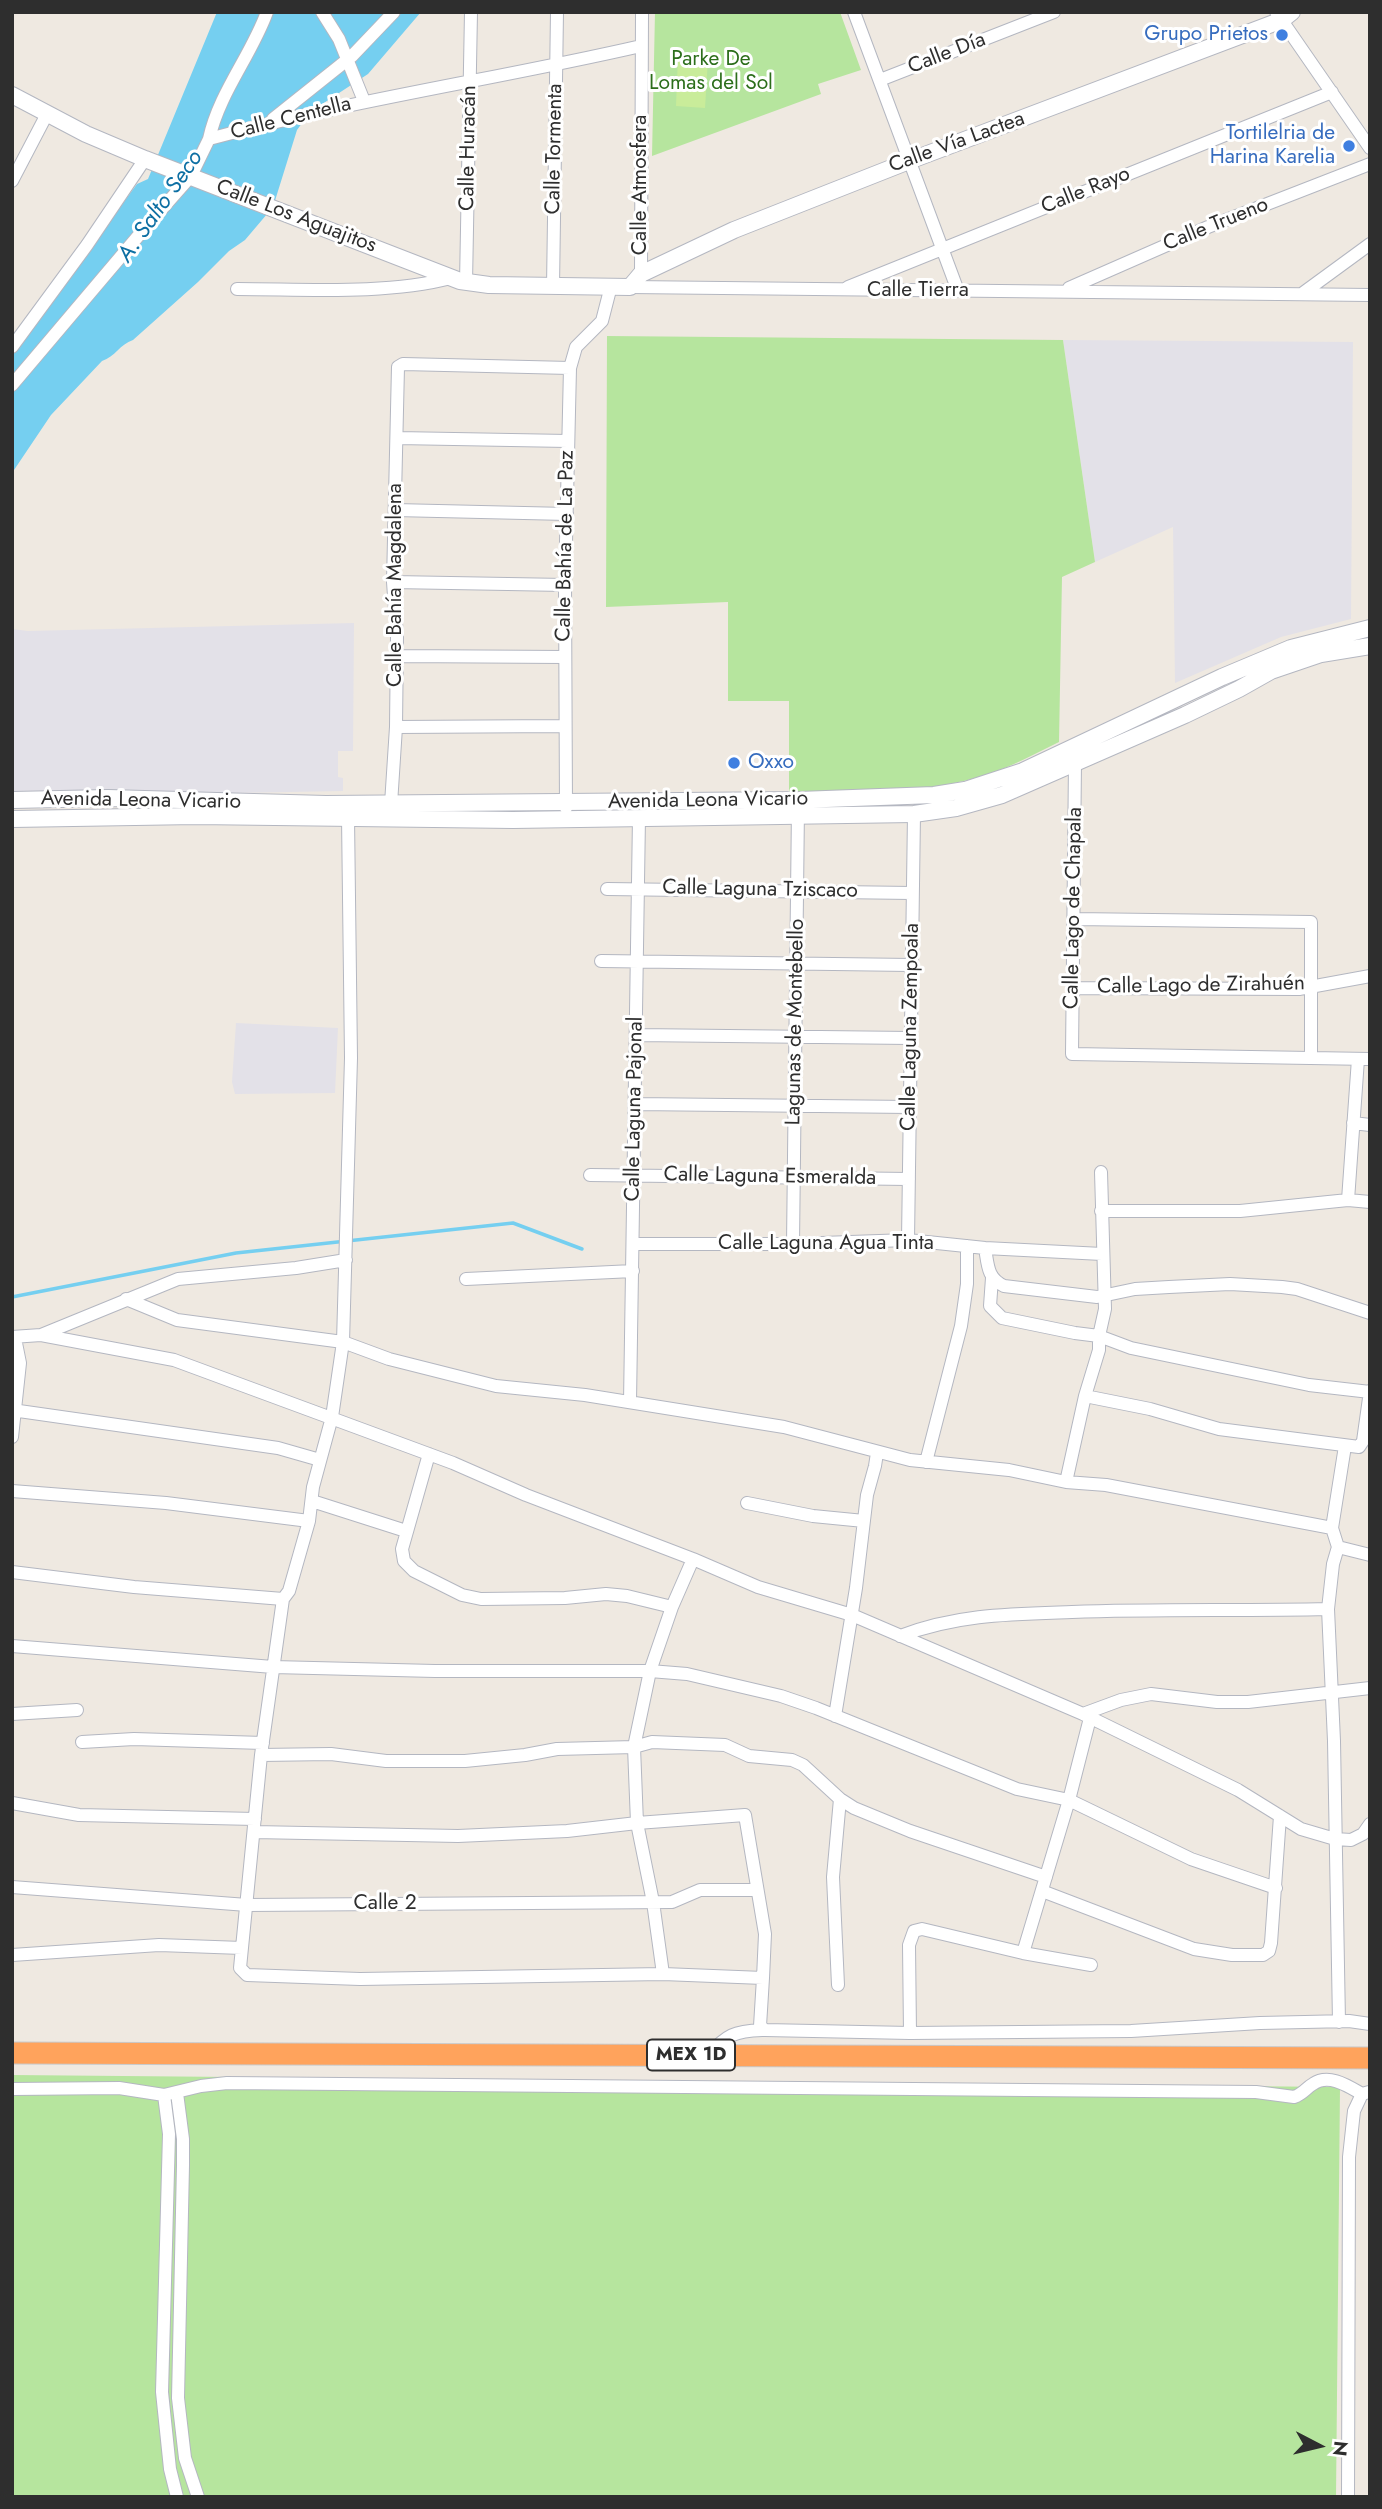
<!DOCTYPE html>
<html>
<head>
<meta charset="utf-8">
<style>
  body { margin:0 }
  #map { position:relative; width:1382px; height:2509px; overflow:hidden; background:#efe9e1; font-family:Jost,sans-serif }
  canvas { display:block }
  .frame { position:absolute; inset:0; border:14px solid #2e2e2e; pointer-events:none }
  .north { position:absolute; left:1284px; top:2411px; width:70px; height:70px; -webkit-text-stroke:5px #fff; paint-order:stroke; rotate:97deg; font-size:19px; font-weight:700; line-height:28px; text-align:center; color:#2e2e2e }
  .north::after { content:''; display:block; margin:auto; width:24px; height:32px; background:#2e2e2e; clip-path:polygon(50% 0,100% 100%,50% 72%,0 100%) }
</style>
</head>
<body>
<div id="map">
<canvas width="1382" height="2509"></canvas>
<div class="frame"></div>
<div class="north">N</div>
</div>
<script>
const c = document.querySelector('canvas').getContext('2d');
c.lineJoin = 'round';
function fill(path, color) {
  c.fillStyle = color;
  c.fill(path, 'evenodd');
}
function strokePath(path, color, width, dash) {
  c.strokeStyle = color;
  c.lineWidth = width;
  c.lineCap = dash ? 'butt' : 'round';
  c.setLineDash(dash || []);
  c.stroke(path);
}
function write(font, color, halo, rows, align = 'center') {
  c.font = font + ' Jost,sans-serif';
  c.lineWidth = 6;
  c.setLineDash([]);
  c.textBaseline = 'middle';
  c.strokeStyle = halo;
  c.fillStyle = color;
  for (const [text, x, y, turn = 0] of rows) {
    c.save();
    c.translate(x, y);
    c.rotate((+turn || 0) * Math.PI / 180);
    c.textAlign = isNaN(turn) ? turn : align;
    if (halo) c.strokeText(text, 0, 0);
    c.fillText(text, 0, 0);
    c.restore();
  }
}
fill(new Path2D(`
  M1063,340L1353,342L1351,619L1281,637L1175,683L1173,527L1095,562Z
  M354,623L353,751H338V777L343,778V791L233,793L12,791V629L28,631Z
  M236,1023L338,1028L335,1093L235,1094L232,1082Z`), '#e3e1e8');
fill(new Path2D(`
  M655,12H840L861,70L818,84L821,94L652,156Z
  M607,336L1063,340L1095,562L1062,577L1059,742C1035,754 1011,767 985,775C923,795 854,792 789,792V701H728V602L606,607Z
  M12,2075L1340,2087L1336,2497H12Z`), '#b6e59e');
fill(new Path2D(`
  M678,57L708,59L705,108L676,106Z`), '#c9ec9a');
fill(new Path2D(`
  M217,12H421L368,74L310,112L297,130L273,207L245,240L229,251L198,282L133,340C120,344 115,357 102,361L51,415L12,473V353L137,184L148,179Z`), '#75cff0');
strokePath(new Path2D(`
  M12,1297L236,1253L513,1223L582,1249`), '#75cff0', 3.5);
const street = new Path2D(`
  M322,12L339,39L364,101
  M854,12L958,291
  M1276,12L1370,148
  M880,80L1054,12
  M273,119L352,56L394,12
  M209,139C219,93 251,56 267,12
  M12,181L47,114
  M641,274L642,12
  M466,283L471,12
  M553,287L557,12
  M630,287L1370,295
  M848,287L1332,92
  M1069,288L1208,227L1370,164
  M237,289C306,289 384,295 451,278
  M1303,293L1370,244
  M12,347L87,245L145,159
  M12,385L145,228L191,176L209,139C351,100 498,79 641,46
  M397,438L568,441
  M395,510L567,514
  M393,582L565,585
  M396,656L565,657
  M396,727L564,726
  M1075,762L1072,1054L1370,1059
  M391,804L396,727L397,637L393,582L398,367L403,364L570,368
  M566,808L565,585L570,368L576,347L602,321L611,286
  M607,889L912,893
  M1074,919L1311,922V1058
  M601,961L911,965
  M1073,988L1299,989L1370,976
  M636,1035L911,1038
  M635,1104L910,1107
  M1353,1123L1370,1125
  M590,1175L909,1179
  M1348,1200L1358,1059
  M1101,1211H1240L1348,1200L1370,1202
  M908,1240L914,814
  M634,1244H793L908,1240L985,1248L1102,1254
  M793,1244L798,807
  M985,1248C988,1265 987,1278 1004,1286L1097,1297L1135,1289L1169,1287L1230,1284L1282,1287L1297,1289L1370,1313
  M992,1278L990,1306L1002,1318L1075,1333L1099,1336L1131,1348L1309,1385L1370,1392
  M466,1279L633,1271
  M126,1299L177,1320L343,1342L389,1359L496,1386L585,1395L784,1427L910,1460L1009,1470L1066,1482L1106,1485L1332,1528L1338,1547L1333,1564L1328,1609L1334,1741L1339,2022
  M41,1335L174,1360L453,1463L526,1495L693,1559L758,1587L852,1615L1083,1714L1238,1790L1301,1829L1335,1839L1351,1840L1363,1834L1370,1824
  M12,1337L41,1335L178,1279L296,1268L346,1260
  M1085,1396L1150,1409L1219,1429L1359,1447L1363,1441L1370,1391
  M630,1402L639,817
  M12,1410L278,1448L320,1460
  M12,1437L20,1363L15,1338
  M429,1454L402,1549L404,1561L414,1571L462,1595L481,1599L565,1598L606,1594L627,1596L672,1607
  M926,1462L961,1326L967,1284V1246
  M1066,1482L1085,1396L1099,1350V1336L1105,1309L1101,1172
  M12,1491L166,1503L309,1521
  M312,1501L406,1531
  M747,1503L813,1516L864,1521
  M1332,1528L1345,1446
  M1338,1547L1370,1555
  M12,1572L134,1587L283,1599
  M900,1636C958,1614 1011,1614 1072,1612C1158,1609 1243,1611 1328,1609
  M12,1646L273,1667L435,1671H650L687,1674L781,1696L816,1708L1017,1789L1069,1800L1191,1859L1276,1888
  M12,1714L77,1710
  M1083,1714L1121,1700L1151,1694L1217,1702H1248L1370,1688
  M835,1716L856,1588L867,1495L875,1466L877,1453
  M82,1742L134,1739L263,1743
  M261,1755L331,1754L386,1761H465L525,1755L557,1749L634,1747L652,1742L725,1745L749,1756L792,1760L803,1765L840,1799L854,1808L910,1831L1046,1877
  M12,1803L79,1815L255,1819
  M254,1832L458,1836L567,1831L637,1823L745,1815L765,1934L763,1978L663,1974L360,1979L247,1975L240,1968L261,1755L283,1599L289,1591L309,1521L313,1487L332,1417L343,1342L351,1058L348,817
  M12,1887L247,1905L672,1902L700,1890H757
  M1042,1891L1194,1949L1232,1955H1263L1269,1951L1271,1943L1280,1816
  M1023,1953L1069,1800L1090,1718
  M12,1955L159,1945L242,1948
  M663,1974L653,1902L637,1823L634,1747L650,1671L672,1607L693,1559
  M763,1978L760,2026L765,2030L910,2033L1131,2031L1260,2023L1349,2021L1370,2024
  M838,1985L833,1877L840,1799
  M910,2033L909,1945L914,1931L922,1929L1023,1953L1091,1965
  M708,2055C727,2035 734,2031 762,2030
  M12,2089L119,2088L164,2095L201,2086L227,2083L1256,2092L1294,2097C1303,2094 1306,2088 1313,2084C1329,2073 1348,2086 1362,2094
  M177,2093L183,2139V2165L178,2398L185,2458L198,2497
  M164,2095L169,2134L162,2392L170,2469L177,2497
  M1348,2497L1349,2157L1354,2111L1362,2094L1369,2092`);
const secondary = new Path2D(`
  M12,95L86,134L145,159L460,281L489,285L630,287L641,274L734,230L909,161L1282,20L1292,12
  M12,800L108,798L326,804L799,800L934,795L965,790L1023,771L1222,677L1291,648L1370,628
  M12,819L196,816L513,820L914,814L956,808L1002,795L1185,715L1239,689L1271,671L1321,654L1370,646`);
const highway = new Path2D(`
  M12,2053L1370,2058`);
strokePath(street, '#b4b7c1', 14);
strokePath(secondary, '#b4b7c1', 18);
strokePath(highway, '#c9c9c9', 23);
strokePath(street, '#fff', 12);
strokePath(secondary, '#fff', 16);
strokePath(highway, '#ffa35c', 21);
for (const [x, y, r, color] of [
  [1282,35,7,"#3f7fe0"],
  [1349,146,7,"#3f7fe0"],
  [734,763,7,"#3f7fe0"]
]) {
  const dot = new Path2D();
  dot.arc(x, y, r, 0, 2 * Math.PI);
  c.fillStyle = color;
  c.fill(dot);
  strokePath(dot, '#fff', 2.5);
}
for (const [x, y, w] of [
  [691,2055,88]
]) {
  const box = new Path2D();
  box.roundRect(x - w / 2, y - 15.5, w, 31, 5);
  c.fillStyle = '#fff';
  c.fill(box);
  strokePath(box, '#2e2e2e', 2);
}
write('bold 19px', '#2e2e2e', null, [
  ["MEX 1D",691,2055]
]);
write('21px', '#366cbe', '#fff', [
  ["Grupo Prietos",1268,35],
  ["Tortilelria de",1335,134],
  ["Harina Karelia",1335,158],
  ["Oxxo",748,763,"left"]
], 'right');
write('21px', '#2e2e2e', '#fff', [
  ["Calle Día",947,54,-21],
  ["Calle Centella",291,119,-14],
  ["Calle Vía Lactea",957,143,-20],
  ["Calle Huracán",469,148,-89],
  ["Calle Tormenta",555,149,-89],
  ["Calle Atmosfera",641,185,-90],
  ["Calle Rayo",1086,191,-22],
  ["Calle Los Aguajitos",296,217,21],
  ["Calle Trueno",1216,225,-22],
  ["Calle Tierra",918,291],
  ["Calle Bahía de La Paz",566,546,-89],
  ["Calle Bahía Magdalena",396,585,-90],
  ["Avenida Leona Vicario",141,801,1],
  ["Avenida Leona Vicario",708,801,-1],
  ["Calle Laguna Tziscaco",760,890,1],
  ["Calle Lago de Chapala",1074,908,-89],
  ["Calle Lago de Zirahuén",1201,986,-1],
  ["Lagunas de Montebello",796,1022,-89],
  ["Calle Laguna Zempoala",911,1027,-89],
  ["Calle Laguna Pajonal",635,1109,-89],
  ["Calle Laguna Esmeralda",770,1177,1],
  ["Calle Laguna Agua Tinta",826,1244],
  ["Calle 2",385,1904]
]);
write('21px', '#2c6e1b', '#fff', [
  ["Parke De",711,60],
  ["Lomas del Sol",711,84]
]);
write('italic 23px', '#0d6fa3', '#fff', [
  ["A. Salto Seco",161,207,-55]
]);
</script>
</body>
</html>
